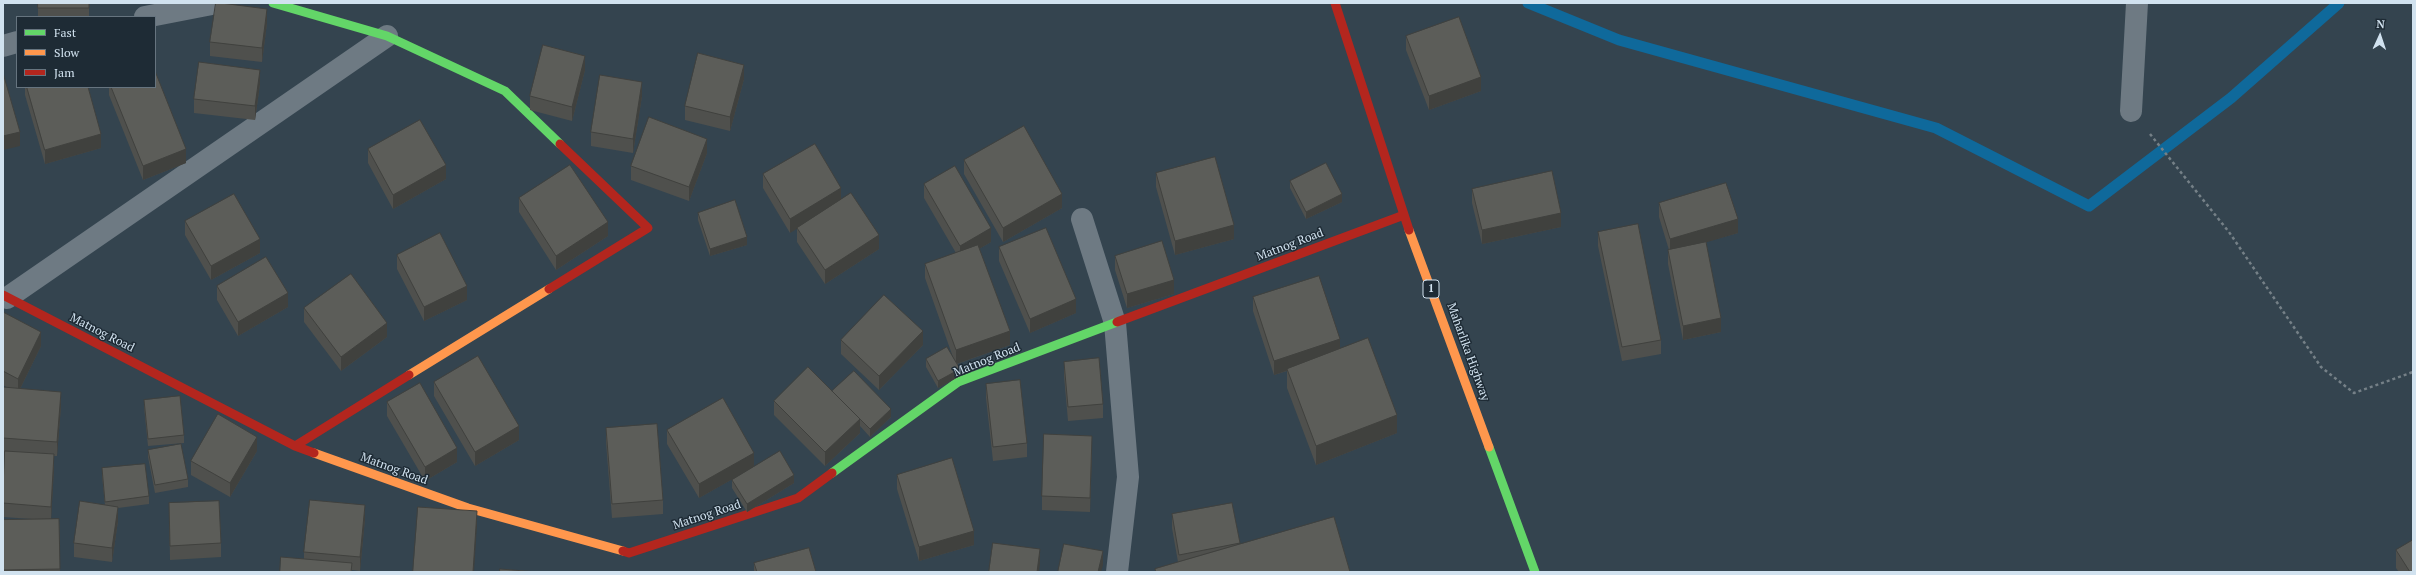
<!DOCTYPE html>
<html>
<head>
<meta charset="utf-8">
<style>
  body { margin:0 }
  #map { position:relative; width:2416px; height:575px; overflow:hidden; background:#34444f; font-family:"PT Serif",serif }
  canvas { display:block }
  .frame { position:absolute; inset:0; border:4px solid #d1e2ef; pointer-events:none }
  .legend { position:absolute; left:16px; top:16px; width:140px; height:72px; box-sizing:border-box; background:#1e2b35; border:1px solid #66747f; margin:0; padding:5px 7px; list-style:none; font-size:12px; color:#d1e2ef }
  .legend li { display:flex; align-items:center; gap:8px; height:20px }
  .legend b { width:20px; border:1px solid #66747f }
  .north { position:absolute; left:2360px; top:16px; width:40px; height:40px; -webkit-text-stroke:3px #1e2b35; paint-order:stroke; rotate:3deg; font-size:11px; font-weight:700; line-height:16px; text-align:center; color:#d1e2ef }
  .north::after { content:''; display:block; margin:auto; width:14px; height:18px; background:#d1e2ef; clip-path:polygon(50% 0,100% 100%,50% 72%,0 100%) }
</style>
</head>
<body>
<div id="map">
<canvas width="2416" height="575"></canvas>
<div class="frame"></div>
<ul class="legend">
<li><b style="height:5px;background:#63d668"></b>Fast</li>
<li><b style="height:5px;background:#ff974d"></b>Slow</li>
<li><b style="height:5px;background:#b3261e"></b>Jam</li>
</ul>
<div class="north">N</div>
</div>
<script>
const c = document.querySelector('canvas').getContext('2d');
c.lineJoin = 'round';
function strokePath(path, color, width, dash) {
  c.strokeStyle = color;
  c.lineWidth = width;
  c.lineCap = dash ? 'butt' : 'round';
  c.setLineDash(dash || []);
  c.stroke(path);
}
function fill(path, color) {
  c.fillStyle = color;
  c.fill(path, 'evenodd');
}
function write(font, color, halo, rows, align = 'center') {
  c.font = font + ' "PT Serif",serif';
  c.lineWidth = 3;
  c.setLineDash([]);
  c.textBaseline = 'middle';
  c.strokeStyle = halo;
  c.fillStyle = color;
  for (const [text, x, y, turn = 0] of rows) {
    c.save();
    c.translate(x, y);
    c.rotate((+turn || 0) * Math.PI / 180);
    c.textAlign = isNaN(turn) ? turn : align;
    if (halo) c.strokeText(text, 0, 0);
    c.fillText(text, 0, 0);
    c.restore();
  }
}
strokePath(new Path2D(`
  M1528,3L1619,40L1936,128L2089,206L2231,98L2339,3`), '#0f699b', 11);
strokePath(new Path2D(`
  M2150,134L2229,232L2321,367L2354,393L2413,372`), '#758087', 2.5, [3, 3]);
strokePath(new Path2D(`
  M145,17L217,3
  M3,46L17,42
  M2131,111L2137,3
  M1082,219L1115,323L1128,477L1117,572
  M7,298L387,36`), '#6e7a83', 22);
strokePath(new Path2D(`
  M273,3L387,36L505,91L560,144
  M1489,447L1535,572
  M832,473L958,382L1117,322`), '#63d668', 9);
strokePath(new Path2D(`
  M1409,230L1489,447
  M409,375L549,289
  M314,453L468,508L623,551`), '#ff974d', 9);
strokePath(new Path2D(`
  M1335,3L1409,230
  M549,289L648,228L560,144
  M3,295L295,446L314,453
  M1117,322L1404,215
  M295,446L409,375
  M623,551L629,553L798,498L832,473`), '#b3261e', 9);
fill(new Path2D(`
  M38,3H89V17H38Z
  M267,23L262,62L210,56V42Z
  M1406,36L1481,91L1429,110L1406,50Z
  M585,70L572,121L530,110V96Z
  M744,79L730,131L685,120V106Z
  M260,84L255,120L194,113V99Z
  M25,87H88L101,148L45,164L25,95Z
  M109,87H155L186,163L143,180L109,95Z
  M642,96L633,153L591,146V132Z
  M368,149L446,179L393,209L368,163Z
  M707,153L689,201L631,180V166Z
  M964,160L1062,208L1003,242L964,174Z
  M1156,173L1234,239L1175,255L1156,187Z
  M763,174L841,199L879,249L825,284L797,242V228L790,233L763,188Z
  M1290,181L1342,202L1306,219L1290,188Z
  M924,184L991,242L979,249L1010,345L957,364L960,376L938,388L926,367V359L954,360L925,278V264L956,253L924,198Z
  M1472,189L1561,227L1482,244L1472,203Z
  M519,198L608,236L556,270L519,212Z
  M1659,203L1738,233L1706,242L1721,332L1683,340L1668,264V250H1669L1659,217Z
  M698,213L747,245L710,256L698,220Z
  M185,221L260,253L211,280L185,235Z
  M1598,232L1661,340V354L1622,361L1598,246Z
  M999,247L1076,313L1030,333L999,261Z
  M397,255L467,300L424,321L397,269Z
  M1115,256L1174,294L1127,308L1115,270Z
  M217,286L288,307L238,336L217,300Z
  M1253,297L1340,349L1397,433L1316,465L1287,388V371L1274,375L1253,311Z
  M304,308L387,337L341,371L304,322Z
  M3,312L41,346L20,389L61,406L57,456H54V468L51,519H59L60,572H3V520L32,519L3,517V488L5,452H3V387L8,388L3,385Z
  M841,340L923,345L879,390L841,354Z
  M1064,362L1103,404V418L1068,421L1064,376Z
  M434,382L519,440L475,466L434,396Z
  M986,384L1027,443V457L993,461L986,398Z
  M832,392L891,417L870,437L860,426V433L825,466L774,415V401Z
  M144,400L184,435V443L148,446L144,407Z
  M387,402L457,462L425,481L387,416Z
  M606,428L663,500V514L612,518L606,442Z
  M667,430L754,467L794,483L747,512L732,488V480L752,468L699,498L667,444Z
  M148,450L188,479V487L155,493L148,457Z
  M1092,450L1090,512L1042,510V496Z
  M257,451L230,497L191,475V461Z
  M102,468L149,496V504L118,508V521L112,562L74,557V543L105,505L102,476Z
  M897,475L974,545L919,561L897,489Z
  M169,503L221,543V557L170,560Z
  M1172,514L1240,544L1350,572H1155V569L1178,562L1172,528Z
  M365,519L360,571L352,570V572L304,559V552Z
  M2396,550L2413,572H2399L2396,568Z
  M754,563L816,572H754Z`), '#4f504d');
fill(new Path2D(`
  M267,9V23L262,62V48Z
  M585,56V70L572,121V107Z
  M744,65V79L730,131V117Z
  M260,70V84L255,120V106Z
  M1481,77V91L1429,110V96Z
  M642,82V96L633,153V139Z
  M20,132V146L3,150V136Z
  M101,134V148L45,164V150Z
  M707,139V153L689,201V187Z
  M186,149V163L143,180V166Z
  M446,165V179L393,209V195Z
  M841,188V202L790,233V219Z
  M1062,194V208L1003,242V228Z
  M1342,194V202L1306,219V212Z
  M1561,213V227L1482,244V230Z
  M1738,219V233L1670,253V239Z
  M608,222V236L556,270V256Z
  M1234,225V239L1175,255V241Z
  M991,228V242L960,260V246Z
  M879,235V249L825,284V270Z
  M747,237V245L710,256V249Z
  M260,239V253L211,280V266Z
  M1174,280V294L1127,308V294Z
  M467,286V300L424,321V307Z
  M288,293V307L238,336V322Z
  M1076,299V313L1030,333V319Z
  M1721,318V332L1683,340V326Z
  M387,323V337L341,371V357Z
  M923,331V345L879,390V376Z
  M1010,331V345L956,364V350Z
  M41,332V346L18,393V379Z
  M1340,339V353L1274,375V361Z
  M960,369V376L938,388V381Z
  M61,392V406L57,456V442Z
  M891,409V417L870,437V429Z
  M1397,415V433L1316,465V446Z
  M860,419V433L825,466V452Z
  M519,426V440L475,466V452Z
  M1092,436V450L1090,512V498Z
  M257,437V451L230,497V483Z
  M457,448V462L425,481V467Z
  M754,453V467L699,498V484Z
  M54,454V468L51,521V507Z
  M794,475V483L747,512V504Z
  M365,505V519L360,571V557Z
  M118,507V521L112,562V548Z
  M477,511V525L474,572H473Z
  M974,531V545L919,561V547Z
  M1040,549V563L1039,572H1037Z
  M1103,551V565L1101,572H1098Z`), '#40413e');
const building = new Path2D(`
  M38,3H89V8H38Z
  M216,3H221L267,9L262,48L210,42Z
  M1459,17L1481,77L1429,96L1406,36Z
  M543,45L585,56L572,107L530,96Z
  M698,53L744,65L730,117L685,106Z
  M199,62L260,70L255,106L194,99Z
  M155,71L186,149L143,166L111,87H155Z
  M3,73L20,132L3,136Z
  M600,75L642,82L633,139L591,132Z
  M27,87H88L101,134L45,150Z
  M649,117L707,139L689,187L631,166Z
  M420,120L446,165L393,195L368,149Z
  M1024,126L1062,194L1003,228L964,160Z
  M815,144L841,188L790,219L763,174Z
  M1215,157L1234,225L1175,241L1156,173Z
  M1326,163L1342,194L1306,212L1290,181Z
  M570,165L608,222L556,256L519,198Z
  M955,166L991,228L960,246L924,184Z
  M1552,171L1561,213L1482,230L1472,189Z
  M1726,183L1738,219L1670,239L1659,203Z
  M851,193L879,235L825,270L797,228Z
  M234,194L260,239L211,266L185,221Z
  M735,200L747,237L710,249L698,213Z
  M1638,224L1661,340L1622,347L1598,232Z
  M1046,228L1076,299L1030,319L999,247Z
  M440,233L467,286L424,307L397,255Z
  M1162,241L1174,280L1127,294L1115,256Z
  M1706,242L1721,318L1683,326L1668,250Z
  M978,245L1010,331L956,350L925,264Z
  M266,257L288,293L238,322L217,286Z
  M351,274L387,323L341,357L304,308Z
  M1319,276L1340,339L1274,361L1253,297Z
  M884,295L923,331L879,376L841,340Z
  M3,312L41,332L18,379L3,371Z
  M1368,338L1397,415L1316,446L1287,369Z
  M947,347L960,369L938,381L926,359Z
  M478,356L519,426L475,452L434,382Z
  M1099,358L1103,404L1068,407L1064,362Z
  M808,367L860,419L825,452L774,401Z
  M854,371L891,409L870,429L832,391Z
  M1020,380L1027,443L993,447L986,384Z
  M420,383L457,448L425,467L387,402Z
  M3,387L61,392L57,442L3,438Z
  M180,396L184,435L148,439L144,400Z
  M723,398L754,453L699,484L667,430Z
  M218,414L257,437L230,483L191,461Z
  M657,424L663,500L612,504L606,428Z
  M1044,434L1092,436L1090,498L1042,496Z
  M181,444L188,479L155,485L148,450Z
  M5,451L54,454L51,507L3,503V488Z
  M780,451L794,475L747,504L732,480Z
  M952,458L974,531L919,547L897,475Z
  M145,464L149,496L105,502L102,468Z
  M310,500L365,505L360,557L304,552Z
  M80,501L118,507L112,548L74,543Z
  M219,501L221,543L170,546L169,503Z
  M1232,503L1240,543L1179,555L1172,514Z
  M418,507L477,511L473,572H413Z
  M1334,517L1350,572H1156L1155,569Z
  M59,519L60,569L3,570V520Z
  M2413,540V572H2410L2396,550Z
  M993,543L1040,549L1037,572H989Z
  M1064,544L1103,551L1098,572H1058Z
  M809,548L816,572H757L754,563Z
  M281,557L352,563L351,572H280Z
  M500,569L537,572H500Z`);
fill(building, '#5c5d59');
strokePath(building, '#40413e', 1);
for (const [x, y, w] of [
  [1431,289,16]
]) {
  const box = new Path2D();
  box.roundRect(x - w / 2, y - 9, w, 18, 3);
  c.fillStyle = '#1e2b35';
  c.fill(box);
  strokePath(box, '#d1e2ef', 1);
}
write('bold 11px', '#d1e2ef', null, [
  ["1",1431,289]
]);
write('12px', '#d1e2ef', '#1e2b35', [
  ["Matnog Road",1290,245,-21],
  ["Matnog Road",102,333,27],
  ["Maharlika Highway",1468,352,70],
  ["Matnog Road",987,360,-22],
  ["Matnog Road",394,469,20],
  ["Matnog Road",707,515,-18]
]);
</script>
</body>
</html>
